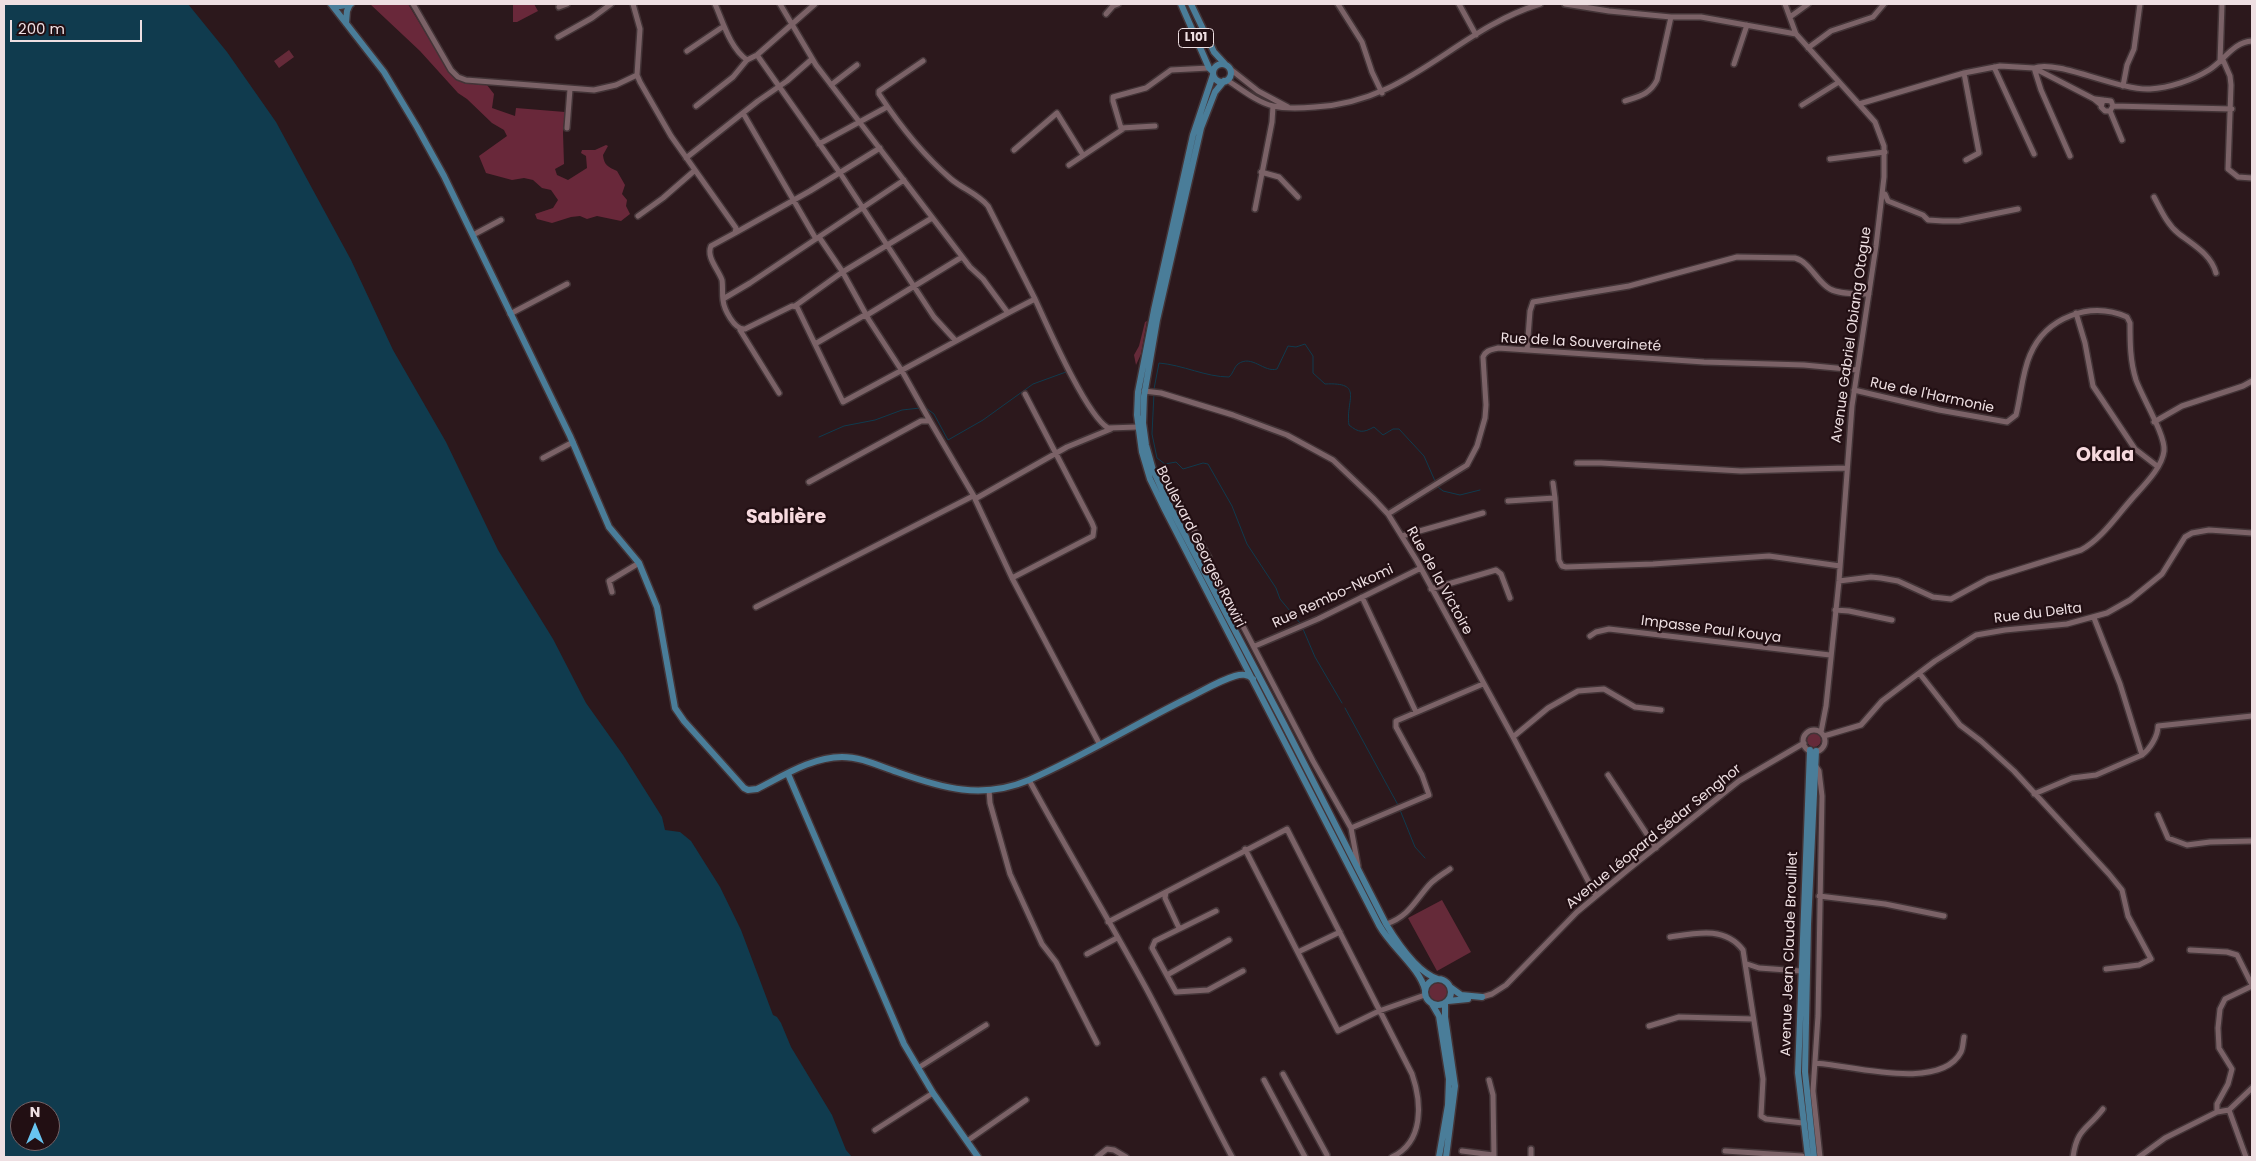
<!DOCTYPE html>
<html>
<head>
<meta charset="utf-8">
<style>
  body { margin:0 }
  #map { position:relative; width:2256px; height:1161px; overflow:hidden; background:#2c181c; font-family:Poppins,sans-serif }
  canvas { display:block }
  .frame { position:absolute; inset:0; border:5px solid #eedfe2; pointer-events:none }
  .north { position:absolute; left:10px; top:1101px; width:50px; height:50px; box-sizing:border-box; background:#220f13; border:1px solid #746266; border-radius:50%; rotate:0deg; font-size:14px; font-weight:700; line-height:20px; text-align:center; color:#eedfe2 }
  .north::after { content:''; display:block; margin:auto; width:18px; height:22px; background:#68c4f0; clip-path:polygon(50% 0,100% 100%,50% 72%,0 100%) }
  .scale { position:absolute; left:10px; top:20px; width:132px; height:22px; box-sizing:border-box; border:2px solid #eedfe2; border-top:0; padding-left:6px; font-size:15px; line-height:18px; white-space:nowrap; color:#eedfe2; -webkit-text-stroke:4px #220f13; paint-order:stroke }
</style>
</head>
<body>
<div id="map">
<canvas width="2256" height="1161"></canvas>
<div class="frame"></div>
<div class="north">N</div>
<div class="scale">200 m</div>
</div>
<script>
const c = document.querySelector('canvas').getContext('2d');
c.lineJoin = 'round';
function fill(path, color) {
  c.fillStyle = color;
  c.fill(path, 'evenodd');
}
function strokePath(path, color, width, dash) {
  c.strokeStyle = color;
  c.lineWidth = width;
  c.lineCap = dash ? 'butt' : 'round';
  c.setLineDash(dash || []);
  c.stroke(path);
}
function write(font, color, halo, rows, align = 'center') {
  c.font = font + ' Poppins,sans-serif';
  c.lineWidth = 4.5;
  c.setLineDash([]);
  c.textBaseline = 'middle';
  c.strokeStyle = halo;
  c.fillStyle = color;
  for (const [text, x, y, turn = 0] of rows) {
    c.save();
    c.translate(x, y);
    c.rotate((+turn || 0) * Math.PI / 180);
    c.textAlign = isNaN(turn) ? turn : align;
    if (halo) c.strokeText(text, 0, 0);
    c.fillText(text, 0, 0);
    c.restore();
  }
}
fill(new Path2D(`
  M289,50L294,57L279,68L274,61Z
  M1147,321L1141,354L1136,365L1134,355L1139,346L1145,322Z
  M1807 740a7 7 0 1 1 14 0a7 7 0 1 1-14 0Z
  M1442,900L1471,952L1437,971L1408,918Z
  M1428 993a10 10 0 1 1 20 0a10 10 0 1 1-20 0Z`), '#652a39');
fill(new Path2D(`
  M370,4H408L450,73C461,84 472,84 487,85L494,94L492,108L515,116L516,108L565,112L563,133L564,164L555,169L557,175L568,180L587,168L586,156L581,153L582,150H595L606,145L608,146L603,155C604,165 608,167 617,171L625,185L622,194L627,200L626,206L630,214L621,221L597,216L587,219L580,216L571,217L552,223L537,219L535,214L553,208L558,200L551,190L542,188L533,180L524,178L512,180L486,173L479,156L507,136L504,130L492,123L467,99L458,93L420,51Z
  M513,4H534L538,11L517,22H513Z`), '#69283a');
fill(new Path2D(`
  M4,4H188L227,52L276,122L351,260L393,350L446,442L498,550L553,639L586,703L623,755L662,817L665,830L680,832L691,841L720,887L741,930L773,1015L777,1017L781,1023L791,1047L832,1115L846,1150L852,1157H4ZM20,1111H50V1141H20Z`), '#103b4e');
strokePath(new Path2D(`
  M1154,389L1159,363C1183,365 1206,377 1229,377C1233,374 1234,367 1238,364C1252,354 1264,373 1277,369L1288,346L1296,347L1305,344L1313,356V373L1325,384C1365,382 1345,400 1349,425C1359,433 1363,433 1374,427L1383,435L1393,429H1399L1424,456L1435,481
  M1154,393L1152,434L1157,458L1165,464L1176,462L1183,469L1203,463L1208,464L1232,506L1247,544L1276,588L1280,599L1300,623
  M926,408L934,414L948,440L983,420L1033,384L1066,372
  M819,437L844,426L875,420L902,410L920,408
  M1438,487L1443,491L1460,495L1480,490
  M1303,629L1315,657L1342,703
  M1345,708L1398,805
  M1400,810L1415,847L1425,858`), '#103b4e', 1);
const minor = new Path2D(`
  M413,4L451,70L458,77L466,80L594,90L616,85L637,75
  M633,4L640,29L637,75L640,82L671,136L736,228L735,233L711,246C706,257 718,269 722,280C723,286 722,293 723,300C724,309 734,330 745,329L792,306L797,307L843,402L1008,313
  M715,4C723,22 730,48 747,60L757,55L815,4
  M780,4L816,65L970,267L983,279L1008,313L1035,299C1047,325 1086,415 1108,428L1138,427
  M1338,4L1362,42L1372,72L1382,93
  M1459,4L1476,35
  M1565,4L1609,11L1671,17H1701L1796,34
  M1785,4L1796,34L1875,122L1884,146V177L1876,246L1852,406L1839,581L1826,706L1821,732
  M559,7L567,4
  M1106,14L1113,6L1118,4
  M1790,17L1808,4
  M558,37L592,18L611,4
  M1808,48L1831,31L1873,17L1884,4
  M687,51L724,26
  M757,55L840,173L934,317L955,340
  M2223,60L2230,76L2231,85L2228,169L2238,177L2252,178
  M923,61L879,91V94C900,126 922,154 951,179C963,189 978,194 988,206L1035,299
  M2220,62L2222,4
  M1734,64L1747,25
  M1994,67L2034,154
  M1229,68L1258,91L1288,107
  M2034,68C2057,59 2119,91 2150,89C2169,88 2193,80 2209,70C2224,61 2233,42 2252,41
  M2034,68L2041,90L2070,156
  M1964,73L1979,153L1966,160
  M1227,80C1241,89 1257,102 1273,106C1286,109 1302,108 1315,107C1410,102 1455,30 1540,4
  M831,85L857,65
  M2123,86L2127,65L2134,49L2140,4
  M2095,99L2111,101L2113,106L2110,111H2105L2101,107L2103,100
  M1625,101C1640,96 1650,94 1657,80L1671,17
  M1859,104L1964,73L2000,66L2034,68L2094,99L2100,104
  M1802,105L1839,82
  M696,106L733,77L747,60
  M2113,106L2232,109
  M2110,111L2122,140
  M743,113L816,239
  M1155,126L1121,128L1113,101V97L1146,88L1171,70L1209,68
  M567,128L570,89
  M819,144L887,107
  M1014,150L1057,113L1083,155
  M686,158L758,101L787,81L812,59
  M1830,159L1885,152
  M1069,165L1123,129
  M1261,172L1279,177L1298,197
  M1882,194H1885L1888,201L1923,215L1928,220L1943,221H1959L2018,209
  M2154,197C2161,210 2167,224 2178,233C2193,245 2211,254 2216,273
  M1255,209L1272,122L1273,106
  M638,216L663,198L694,171
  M735,233L810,191L880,148
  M473,235L501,220
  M819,237L842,271L868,318
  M723,299L750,283L904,180
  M795,306L841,273L932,218
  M2076,313L2085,343L2093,386L2135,449L2157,466
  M510,314L567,284
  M867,315L962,257
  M740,330L779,393
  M815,344L863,316L867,317L902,371L930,421
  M1527,350L1530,311L1533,302L1629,286L1737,257L1795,258C1810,262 1817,282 1830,289C1841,295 1857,293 1869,294
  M1144,391L1161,393L1233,415L1287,435L1333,460L1373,498L1388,514L1417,561L1513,737L1596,896
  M2154,422L2182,406L2243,386L2252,381
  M543,458L573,442
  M1577,463H1601L1741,471L1846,468
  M809,482L921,421H930L975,498
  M1553,483L1555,498
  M1176,497L1209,558L1208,567
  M1508,501L1555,498L1559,560L1562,566L1566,567L1653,564L1769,556L1840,566
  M1388,514L1467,465L1477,446L1485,418L1486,405L1483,357C1486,350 1491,350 1498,348L1704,362L1804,365L1857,370
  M1402,536L1483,513
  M1198,559L1212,572L1233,607L1313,761L1351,828L1358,866
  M1012,578L1093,536L1094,528L1092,523L1025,394
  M1839,581L1871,577L1881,578L1898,581L1933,597L1951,599L1988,579L2081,550C2101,539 2115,518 2130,501C2141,488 2162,469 2164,451C2166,436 2142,397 2136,380C2130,361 2130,342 2130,323L2127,317C2090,301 2046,317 2030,355C2022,373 2021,396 2016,415L2007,422L1939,410L1854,390
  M1431,589L1496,570L1501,574L1510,598
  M612,592L609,581L639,563
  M1362,597L1416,712
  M756,607L973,496
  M1835,610L1849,611L1892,620
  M2094,618L2120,684L2142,755
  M1590,636L1596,632L1609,629L1830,655
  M1255,646L1318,619L1421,568
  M1920,674L1960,725L1981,741L2014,771L2109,874L2122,890L2128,916L2151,959L2139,965L2106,969
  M1803 741a11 11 0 1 1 22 0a11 11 0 1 1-22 0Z
  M1824,736L1861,725L1882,701L1935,661L1976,635L2005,630L2067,624L2107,613L2130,600L2162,574L2185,537L2192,533L2209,530L2252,533
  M1513,737L1548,708L1578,691L1604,689L1635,707L1661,710
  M1100,745L1012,578L975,499L1067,447L1111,429
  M1815,765L1819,771L1822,796L1818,1016L1813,1091L1820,1157
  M1608,775L1656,848
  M1029,780C1067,850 1108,918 1146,988C1176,1044 1202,1101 1232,1157
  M989,790L990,803L1010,874L1042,944L1056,962L1097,1043
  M2034,794L2072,778L2096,775L2142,755C2150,749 2158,736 2158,726L2252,716
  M2158,815L2168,838L2187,845L2210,842L2252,841
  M1351,828L1429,795L1422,775L1396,727V721L1483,684
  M1245,849L1338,1031L1379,1011L1425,995
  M1819,896L1885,904L1944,916
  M1216,911L1155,941L1152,948L1176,992L1208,990L1243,971
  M1108,922L1166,892
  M1386,924C1409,917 1416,899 1430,884C1436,878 1443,874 1450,869
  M1179,928L1165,898L1166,892L1287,829L1412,1074C1422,1103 1424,1142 1392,1157
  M1670,937C1696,933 1725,926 1743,950L1763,1079L1761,1116L1766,1119L1803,1123
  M2190,950L2227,952L2237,955L2252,985
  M1298,952L1340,932
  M1087,954L1117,938
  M1747,964L1759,968L1801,971
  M1167,975L1229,940
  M1482,997L1492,994L1506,985L1577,912L1630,868L1739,781L1804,743
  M1649,1026L1679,1017L1753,1019
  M1815,1063C1850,1065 1940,1092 1961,1052C1963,1048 1963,1042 1964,1037
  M918,1068L986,1025
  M1283,1074L1327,1155
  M1264,1080L1305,1157
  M1489,1080L1493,1095L1494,1157
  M2229,1110L2246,1157
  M2217,1112V1104L2228,1084L2232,1069L2219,1048L2218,1028L2220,1009L2225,999L2252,986
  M875,1130L933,1093
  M967,1141L1026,1100
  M1462,1151L1493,1155
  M1725,1151L1802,1156
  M1097,1157L1107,1149L1114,1150L1126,1157
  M1531,1157V1149
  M2073,1157C2077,1128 2087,1130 2103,1109
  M2139,1157L2165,1138L2217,1112L2229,1110L2252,1088`);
const major = new Path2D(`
  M331,4L384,72L417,127L444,176L570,436L609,527L639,563L657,607L675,708L684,721L744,788L748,790L757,789C783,776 812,757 842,757C861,757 879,766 897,772C942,788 982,800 1029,780C1082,757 1132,726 1184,700C1201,692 1218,681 1235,676C1242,674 1247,674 1253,679
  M331,4L340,6L351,4
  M1181,4L1209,68L1213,72
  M1191,4L1214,52L1225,64
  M346,23L347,11L350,4
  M1213 73a9 9 0 1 1 18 0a9 9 0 1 1-18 0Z
  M1213,75L1193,135L1154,310L1138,392L1137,415L1142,452L1150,479L1165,510L1379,925C1391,947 1420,968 1425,990
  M1224,81L1215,92L1201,128L1157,320L1144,396L1143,423L1146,445L1153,470L1167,501L1284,724L1386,924C1397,942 1418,973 1438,979
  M788,774L904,1044L933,1093L978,1157
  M1425 992a13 13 0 1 1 26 0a13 13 0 1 1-26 0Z
  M1450,987L1461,995L1482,997
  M1448,1001L1468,999
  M1445,1003V1017L1455,1086L1446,1157
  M1432,1004L1439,1016L1449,1079L1448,1105L1439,1157
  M1808,1157L1798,1073L1810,750
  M1814,1157L1805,1072L1808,924L1816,751`);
strokePath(minor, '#433437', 8);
strokePath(major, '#433437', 9);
strokePath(minor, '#7b6267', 5);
strokePath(major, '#4a7d99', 6);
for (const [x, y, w] of [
  [1196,38,35]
]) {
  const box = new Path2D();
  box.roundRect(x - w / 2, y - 9.5, w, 19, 4);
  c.fillStyle = '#220f13';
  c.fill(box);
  strokePath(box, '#eedfe2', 1);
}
write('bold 12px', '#eedfe2', null, [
  ["L101",1196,38]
]);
write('14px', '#eedfe2', '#220f13', [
  ["Avenue Gabriel Obiang Otogue",1852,335,-82],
  ["Rue de la Souveraineté",1581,343,3],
  ["Rue de l'Harmonie",1932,396,12],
  ["Boulevard Georges Rawiri",1200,547,63],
  ["Rue de la Victoire",1439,581,61],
  ["Rue Rembo-Nkomi",1333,597,-25],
  ["Rue du Delta",2038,614,-7],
  ["Impasse Paul Kouya",1711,630,7],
  ["Avenue Léopard Sédar Senghor",1654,837,-39],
  ["Avenue Jean Claude Brouillet",1790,954,-88]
]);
write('bold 19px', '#f6d9de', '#220f13', [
  ["Okala",2105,456],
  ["Sablière",786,518]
]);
</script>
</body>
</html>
